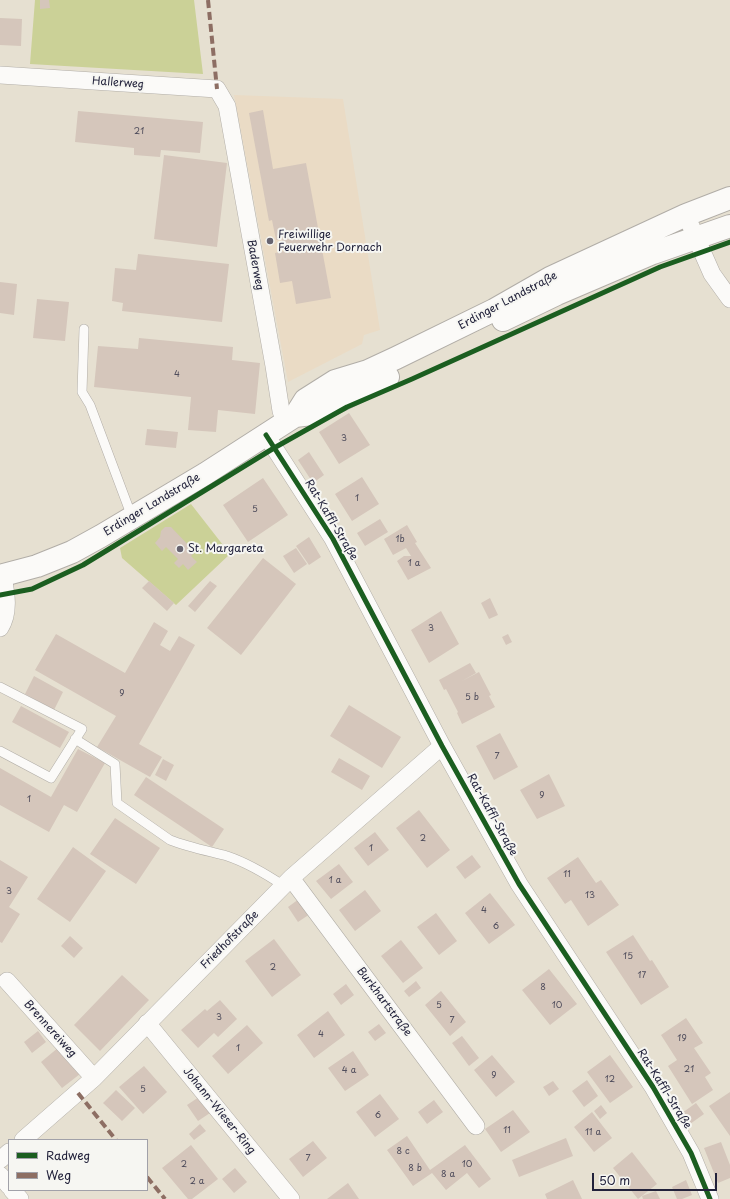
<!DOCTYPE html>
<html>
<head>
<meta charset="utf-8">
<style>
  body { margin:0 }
  #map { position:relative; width:730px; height:1199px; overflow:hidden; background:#e6e0d1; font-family:"Playpen Sans",sans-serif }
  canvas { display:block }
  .legend { position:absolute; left:8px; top:1139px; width:140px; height:52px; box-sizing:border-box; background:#f6f6f2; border:1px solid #a1a1a9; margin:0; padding:5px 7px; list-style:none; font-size:12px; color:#22223b }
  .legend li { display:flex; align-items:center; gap:8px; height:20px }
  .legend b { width:20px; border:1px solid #a1a1a9 }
  .scale { position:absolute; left:592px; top:1173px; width:125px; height:18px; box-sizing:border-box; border:2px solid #22223b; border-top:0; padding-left:5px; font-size:12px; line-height:14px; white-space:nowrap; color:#22223b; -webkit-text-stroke:3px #f6f6f2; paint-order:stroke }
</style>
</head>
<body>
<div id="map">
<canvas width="730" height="1199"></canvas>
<ul class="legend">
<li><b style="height:5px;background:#1b5e20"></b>Radweg</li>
<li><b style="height:5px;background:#8d6e63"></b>Weg</li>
</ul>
<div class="scale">50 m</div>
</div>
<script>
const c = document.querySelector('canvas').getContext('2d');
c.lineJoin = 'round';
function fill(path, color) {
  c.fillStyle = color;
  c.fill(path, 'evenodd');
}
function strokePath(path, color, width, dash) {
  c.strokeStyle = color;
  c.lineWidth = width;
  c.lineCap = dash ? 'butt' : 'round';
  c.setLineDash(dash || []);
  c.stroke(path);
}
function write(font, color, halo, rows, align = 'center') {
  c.font = font + ' "Playpen Sans",sans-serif';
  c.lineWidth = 4;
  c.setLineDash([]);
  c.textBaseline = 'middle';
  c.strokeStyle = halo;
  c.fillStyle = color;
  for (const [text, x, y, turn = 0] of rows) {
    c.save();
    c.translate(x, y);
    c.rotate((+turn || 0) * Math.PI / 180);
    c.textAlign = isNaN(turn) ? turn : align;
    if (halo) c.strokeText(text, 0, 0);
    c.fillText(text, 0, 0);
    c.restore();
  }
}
fill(new Path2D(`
  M234,95L343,99L380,330L364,335L362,344L288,382Z`), '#eadbc5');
fill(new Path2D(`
  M35,0H194L203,74L30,64Z
  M191,504L230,554L176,605L122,558L120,548Z`), '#cbd197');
fill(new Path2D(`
  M40,0H49L50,8L40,9Z
  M0,18L22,19L21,46L0,45Z
  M263,110L273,169L306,163L331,298L296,304L292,281L280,283L275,253L284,251L282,239L276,240L272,220L269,221L249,113Z
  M78,111L203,122L200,153L161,150L160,157L134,155V148L75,142Z
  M164,155L227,163L217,247L154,239Z
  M138,254L229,264L222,322L122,311L123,303L112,301L115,268L136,270Z
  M0,282L17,284L14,315L0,313Z
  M37,299L69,302L65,341L33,338Z
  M139,338L233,347L232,360L260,363L255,414L218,410L216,432L188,430L191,397L94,387L98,346L138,349Z
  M349,413L370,445L339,464L319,432Z
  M147,429L178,432L176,448L145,445Z
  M309,452L324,475L313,483L298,460Z
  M362,477L379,504L352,521L335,494Z
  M263,478L288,515L248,542L223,505Z
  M380,519L388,532L365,546L357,533Z
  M407,525L417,542L415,543L431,568L408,580L397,561L404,556H411L406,548L393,555L384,539Z
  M165,527H171L195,552L191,556L197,562L188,570L183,564L179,568L174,563L178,559L166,547L162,551L155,543L160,537L161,531Z
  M309,537L321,557L309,565L296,546Z
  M296,548L307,564L294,573L283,556Z
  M263,558L296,584L241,655L207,628Z
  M149,581L174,603L167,611L142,588Z
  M210,581L217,586L195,612L188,606Z
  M490,598L498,615L489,619L481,603Z
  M441,611L459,644L429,663L411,630Z
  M154,622L168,631L160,645L170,651L179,636L195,645L139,744L162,757L150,777L97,747L116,716L35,670L56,634L125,673Z
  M508,634L512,642L506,645L502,637Z
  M470,663L476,673L462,681L479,672L491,695L489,696L495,707L462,724L457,713L458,712L446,689L444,690L439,680Z
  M34,676L63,692L54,710L25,694Z
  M349,705L401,737L382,768L330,736Z
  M21,706L69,732L60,748L12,722Z
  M500,733L518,767L494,780L476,746Z
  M78,749L105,763L77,812L64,805L49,832L0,805V768L51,797Z
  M339,758L370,776L362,790L331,772Z
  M163,759L174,765L166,781L155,775Z
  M549,774L565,806L537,819L520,790Z
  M146,777L224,829L212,847L134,795Z
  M419,810L450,850L427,868L396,828Z
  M115,818L160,848L136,884L90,854Z
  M375,832L389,850L368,866L354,848Z
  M73,847L106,871L70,922L37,899Z
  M472,855L481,867L465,879L456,867Z
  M578,857L596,883L601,880L619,905L588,926L571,900L565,904L547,878Z
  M0,860L28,877L9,907L20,914L2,943L0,942Z
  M339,864L353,882L331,899L316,881Z
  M365,890L381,911L355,931L339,910Z
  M490,893L515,925L489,944L465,913Z
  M299,899L310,914L298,922L288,907Z
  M436,913L457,941L439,955L417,927Z
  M633,935L650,961L652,960L669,987L641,1005L606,952Z
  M70,936L83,948L74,958L61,946Z
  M274,939L301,975L272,997L245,961Z
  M401,940L423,968L403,983L381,956Z
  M549,969L577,1004L550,1025L522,990Z
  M122,975L149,1000L100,1051L74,1025Z
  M416,981L421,988L409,997L404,991Z
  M346,984L354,995L341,1005L333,994Z
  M441,991L466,1022L450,1036L425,1005Z
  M220,1000L237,1019L218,1037L214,1033L198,1048L181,1030L205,1009L207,1011Z
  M328,1011L345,1035L314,1058L297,1035Z
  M686,1018L703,1043L694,1048L711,1073L705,1077L713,1090L692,1104L668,1066L677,1060L661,1035Z
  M379,1024L386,1033L375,1041L368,1032Z
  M247,1025L263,1043L228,1074L212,1056Z
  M38,1031L46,1042L32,1053L24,1042Z
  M462,1036L479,1058L469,1066L452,1043Z
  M59,1047L80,1074L62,1088L41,1062Z
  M353,1051L369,1075L345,1091L328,1068Z
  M492,1055L515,1082L496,1097L474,1070Z
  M610,1055L633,1087L610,1103L587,1072Z
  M144,1066L167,1092L143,1114L119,1087Z
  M587,1080L598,1096L584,1107L572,1091Z
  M553,1081L559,1089L549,1096L543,1087Z
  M116,1090L135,1108L122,1121L103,1103Z
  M730,1092V1136L709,1106Z
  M380,1094L399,1119L375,1137L356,1112Z
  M199,1097L210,1113L198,1121L187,1105Z
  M434,1100L443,1112L427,1124L418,1112Z
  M696,1103L704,1114L690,1124L682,1113Z
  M601,1105L607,1113L600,1119L594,1111Z
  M513,1110L530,1132L501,1152L485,1129Z
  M592,1112L612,1138L594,1152L574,1127Z
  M200,1124L206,1131L194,1140L189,1134Z
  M407,1136L430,1170L465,1145L491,1179L479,1188L467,1173L446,1190L432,1173L413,1186L387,1150Z
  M566,1138L573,1156L519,1177L512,1160Z
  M313,1141L327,1158L303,1177L289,1159Z
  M721,1142L730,1165V1178L718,1183L704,1148Z
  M191,1145L218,1179L192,1199H188L162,1168Z
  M632,1152L657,1184L638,1199L613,1168Z
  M235,1168L247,1182L234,1193L222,1179Z
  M573,1180L582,1199H547L545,1194Z
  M686,1180L692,1195L682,1199H677L672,1187Z
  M348,1183L359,1199H327Z
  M656,1191L660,1199H643L642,1196Z`), '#d5c6bb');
const lane = new Path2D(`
  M84,329L82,392L90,405L132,517
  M0,687L82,729L51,778L0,751
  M75,739L115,764L117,803L170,840C188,847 208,851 227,856C248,863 266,874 284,886`);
const street = new Path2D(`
  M0,75L217,89L227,106L274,366L281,411L285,422
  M686,215L712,274L730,299
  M266,435L333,539L442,746L519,884L653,1087L691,1153L710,1199
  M0,628C10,613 6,592 3,576
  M291,878L476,1126
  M7,981L94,1078
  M147,1023L291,1199
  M23,1140L94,1078L291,878L442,746
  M0,1160L9,1152
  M0,1175L9,1186
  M12,1190L20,1199`);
const secondary = new Path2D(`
  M503,320L557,294L653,253L730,226
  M295,416L312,414L388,377
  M0,576L37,566L72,552L101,536L205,474L295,416L305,400L335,381L368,371L396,358L494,310L550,278L686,215L730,198`);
strokePath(lane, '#b1ada7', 10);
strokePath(street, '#b1ada7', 18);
strokePath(secondary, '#b1ada7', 24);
strokePath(lane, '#fbfaf8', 9);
strokePath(street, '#fbfaf8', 17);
strokePath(secondary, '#fbfaf8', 22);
strokePath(new Path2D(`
  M208,0L217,89
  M78,1093L116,1140
  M147,1177L165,1199`), '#8d6e63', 4, [8, 4]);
strokePath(new Path2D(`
  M266,435L333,539L442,746L519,884L653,1087L691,1153L710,1199
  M0,595L32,589L83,565L274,448L347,407L412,379L660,267L730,242`), '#1b5e20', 5);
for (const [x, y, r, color] of [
  [270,241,4,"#676470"],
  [180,549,4,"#676470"]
]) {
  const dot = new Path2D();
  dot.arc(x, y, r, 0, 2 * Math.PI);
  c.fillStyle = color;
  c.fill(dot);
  strokePath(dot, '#f6f6f2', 1.5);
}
write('9px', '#504d5c', null, [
  ["21",139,132],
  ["4",177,375],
  ["3",344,439],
  ["1",357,499],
  ["5",255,510],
  ["1b",400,540],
  ["1 a",414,564],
  ["3",431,629],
  ["9",122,694],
  ["5 b",472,698],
  ["7",497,757],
  ["9",542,796],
  ["1",29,800],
  ["2",423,839],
  ["1",371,849],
  ["11",567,875],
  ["1 a",335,881],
  ["3",9,892],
  ["13",590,896],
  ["4",484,911],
  ["6",496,927],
  ["15",628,957],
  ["2",273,968],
  ["17",642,976],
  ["8",543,988],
  ["5",439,1006],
  ["10",557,1006],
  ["3",219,1018],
  ["7",452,1021],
  ["4",321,1035],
  ["19",682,1039],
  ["1",238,1049],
  ["21",689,1070],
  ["4 a",349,1071],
  ["9",494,1076],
  ["12",610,1080],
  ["5",143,1090],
  ["6",378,1116],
  ["11",507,1131],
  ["11 a",593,1133],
  ["8 c",403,1152],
  ["7",308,1159],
  ["2",184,1165],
  ["10",467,1165],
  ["8 b",415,1169],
  ["8 a",448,1175],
  ["2 a",197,1182]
]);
write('11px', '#22223b', '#f6f6f2', [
  ["Hallerweg",118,83,4],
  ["Baderweg",255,265,80],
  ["Erdinger Landstraße",508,301,-28],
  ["Erdinger Landstraße",152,505,-31],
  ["Rat-Kaffl-Straße",331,520,59],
  ["Rat-Kaffl-Straße",492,815,61],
  ["Friedhofstraße",230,940,-45],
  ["Burkhartstraße",384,1002,53],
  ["Brennereiweg",50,1029,48],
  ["Rat-Kaffl-Straße",664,1089,58],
  ["Johann-Wieser-Ring",219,1111,51]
]);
write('11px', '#22223b', '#f6f6f2', [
  ["Freiwillige",278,235],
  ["Feuerwehr Dornach",278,248],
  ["St. Margareta",188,549]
], 'left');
</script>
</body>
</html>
